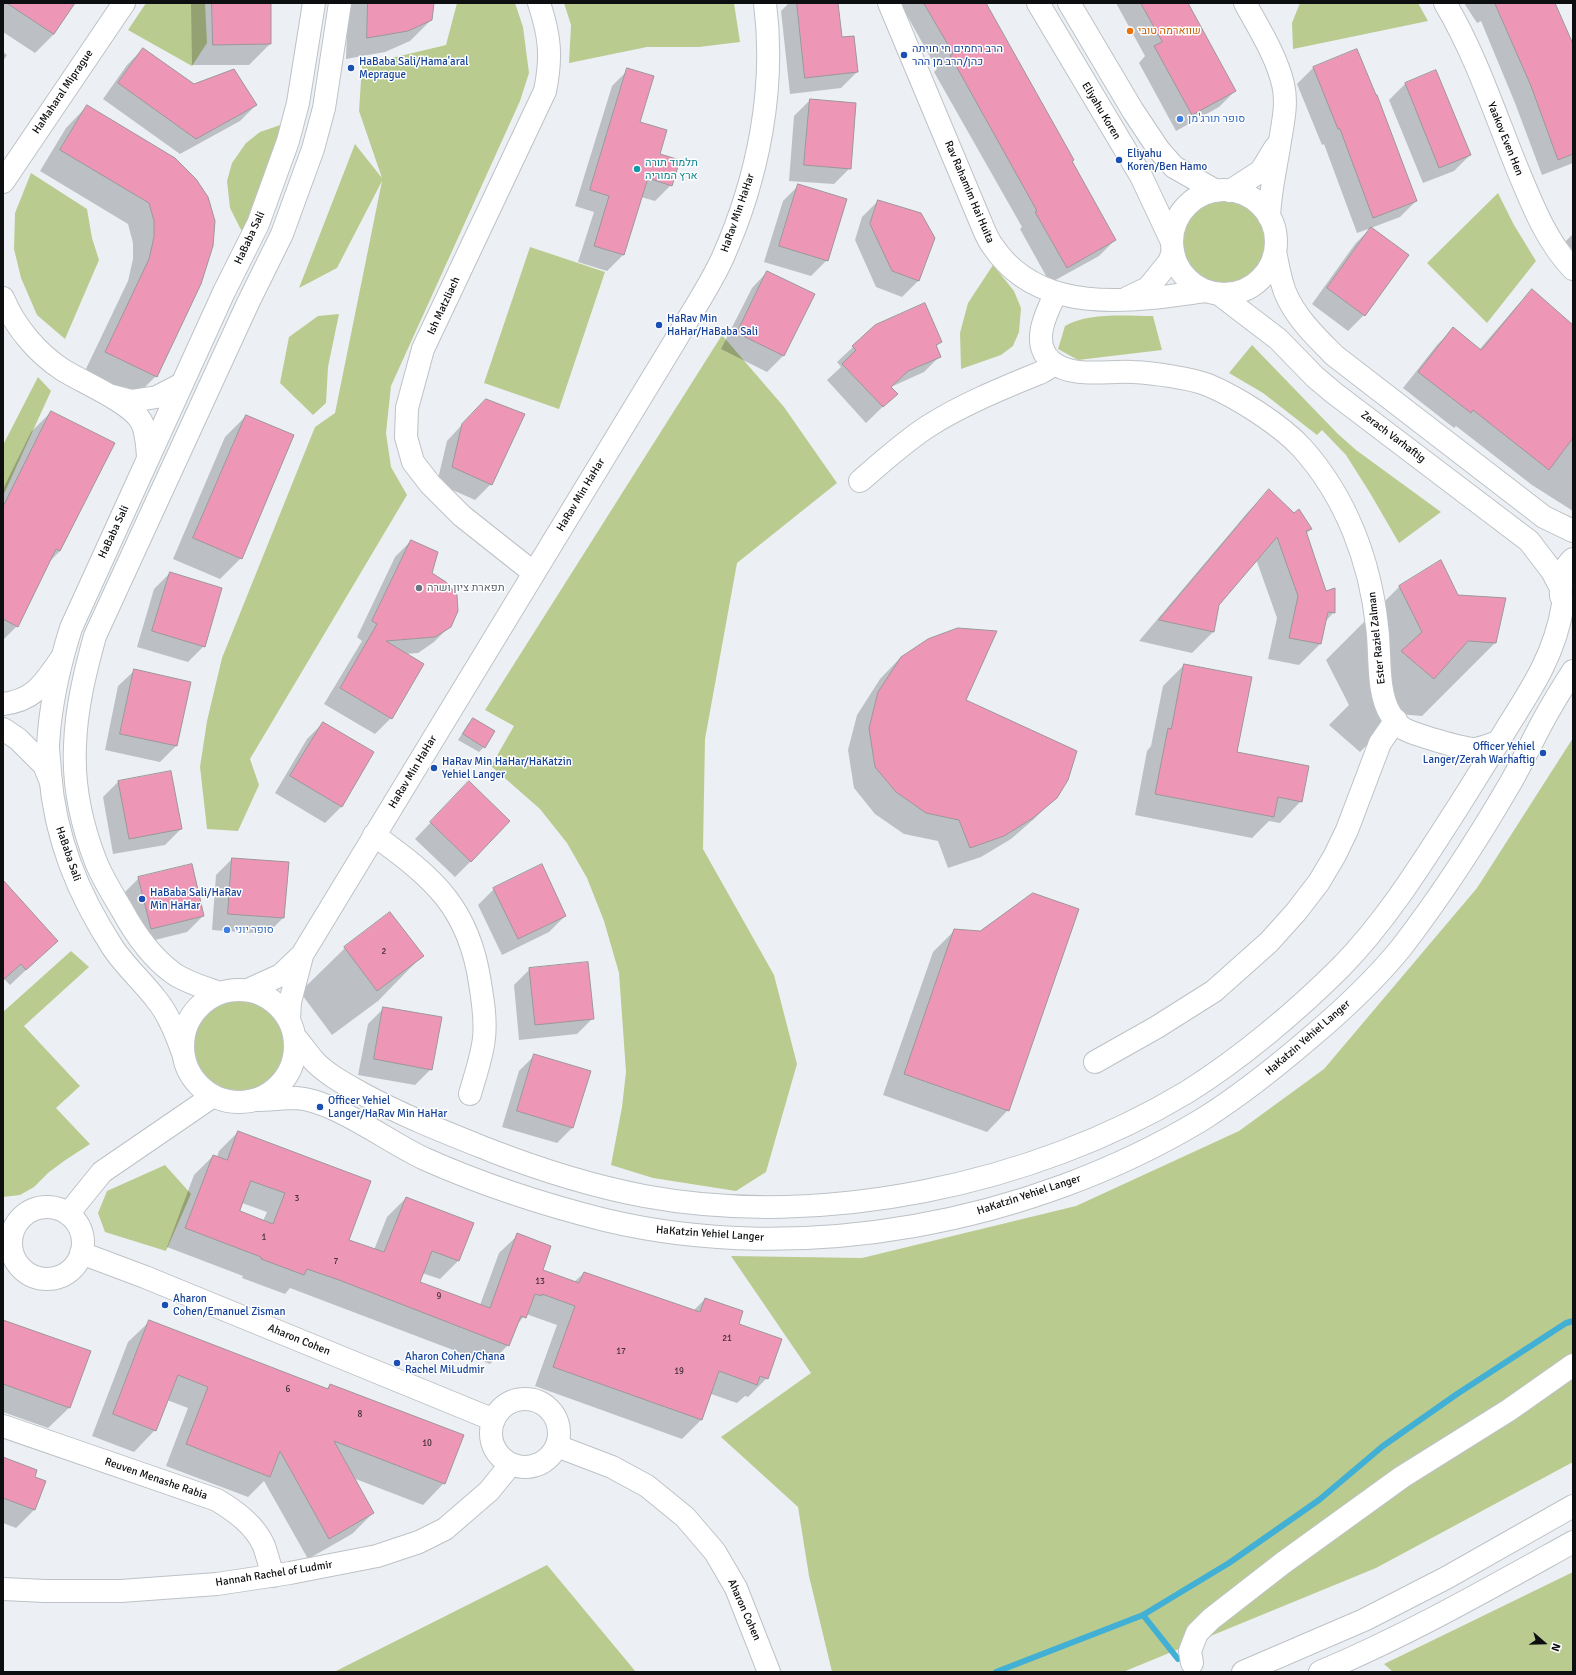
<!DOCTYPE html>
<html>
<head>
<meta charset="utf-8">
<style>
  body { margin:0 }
  #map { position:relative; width:1576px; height:1675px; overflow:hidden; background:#ecf0f5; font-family:Signika,sans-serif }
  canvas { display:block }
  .frame { position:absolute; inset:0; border:4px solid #0c0e0f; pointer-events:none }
  .north { position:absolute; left:1524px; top:1623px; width:40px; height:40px; -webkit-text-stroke:3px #fff; paint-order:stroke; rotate:110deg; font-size:11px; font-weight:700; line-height:16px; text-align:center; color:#0c0e0f }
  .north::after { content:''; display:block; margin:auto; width:14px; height:18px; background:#0c0e0f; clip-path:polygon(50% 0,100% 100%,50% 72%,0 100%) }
</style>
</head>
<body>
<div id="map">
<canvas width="1576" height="1675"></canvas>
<div class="frame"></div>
<div class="north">N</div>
</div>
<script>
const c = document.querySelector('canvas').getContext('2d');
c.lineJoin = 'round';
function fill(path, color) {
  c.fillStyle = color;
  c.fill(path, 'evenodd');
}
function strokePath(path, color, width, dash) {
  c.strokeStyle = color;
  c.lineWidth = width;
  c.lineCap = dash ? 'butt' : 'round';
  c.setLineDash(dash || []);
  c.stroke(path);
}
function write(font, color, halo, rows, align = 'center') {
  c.font = font + ' Signika,Heebo,sans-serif';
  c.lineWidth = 3;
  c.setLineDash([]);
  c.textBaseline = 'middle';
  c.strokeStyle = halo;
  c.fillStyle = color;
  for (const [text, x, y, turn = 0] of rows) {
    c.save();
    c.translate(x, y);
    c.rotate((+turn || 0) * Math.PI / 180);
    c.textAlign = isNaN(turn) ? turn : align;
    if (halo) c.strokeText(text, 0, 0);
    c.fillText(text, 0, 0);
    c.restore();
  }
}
fill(new Path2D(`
  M146,3H205L207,43L192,66L128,30Z
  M457,3H515L523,27L529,73L520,101L391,386L386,433L391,467L407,495L250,759L259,785L238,831L207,829L200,767L207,721L222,658L315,427L335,413L382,181L337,268L299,288L355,144L382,178L359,111L362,65L446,45Z
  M564,3H734L740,42L699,47H647L569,63L571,25Z
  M1300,3H1418L1428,21L1293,49L1292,23Z
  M289,122L246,236L240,228L230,208L227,181L232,163L246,143L260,132Z
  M31,173L87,209L92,238L99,260L65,339L37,315L21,278L14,249L15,213Z
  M1498,193L1514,225L1536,261L1487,323L1427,263Z
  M1182 242a42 42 0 1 1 84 0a42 42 0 1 1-84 0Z
  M530,247L605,272L559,409L484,383Z
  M993,265L1014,291L1021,308L1019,332L1013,346L1001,355L961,369L960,333L968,303Z
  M339,314L328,367L326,403L313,415L280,383L289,337L318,316Z
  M1153,316L1162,350L1078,360L1058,349L1065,326C1088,312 1127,316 1153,316Z
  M722,335L784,407L837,483L737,563L705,739L703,849L774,975L797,1064L766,1172L736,1191L653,1178L611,1165L622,1107L626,1072L619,973L604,921L587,878L567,843L540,809L491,766L514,726L485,710Z
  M1252,345L1338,434L1356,450L1441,512L1399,543L1370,493L1346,455L1322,430L1317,435L1263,393L1229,373Z
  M38,377L51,391L3,496V445Z
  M1573,738V1462L1376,1568L1123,1672H832L809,1576L798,1507L721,1437L811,1373L731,1256L862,1258L1076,1206L1239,1131L1324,1069L1477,888Z
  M71,951L89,967L24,1026L80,1086L56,1108L90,1144L64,1161L48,1173L34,1187L20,1195L3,1197V1012Z
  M191 1046a48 48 0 1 1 96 0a48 48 0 1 1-96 0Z
  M165,1165L191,1194L166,1251L105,1232L98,1213L107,1191Z
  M547,1565L636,1672H334Z
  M1573,1572V1672H1393L1384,1664Z`), '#bacb90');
fill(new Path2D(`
  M3,3H74L54,34L35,53L3,32Z
  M191,3H270V44L249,65H192Z
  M348,3H433L431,20L410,41L385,52L346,59Z
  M789,3H837L841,38L857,72L841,88L790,94L781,11Z
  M900,3H985L1115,240L1099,256L1050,283L1020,229L1022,227L934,72L937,69Z
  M1116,3H1189L1188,5L1235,91L1219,107L1176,131L1139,63L1145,56Z
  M1464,3H1554L1573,75V163L1542,175L1515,103L1481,21L1477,23Z
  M143,49L194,85L256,105L240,121L180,154L103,99L127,65Z
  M1356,50L1416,201L1400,217L1371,228L1364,315L1348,331L1312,304L1355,244L1371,228L1357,233L1324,144L1322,145L1297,84L1313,68Z
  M3,52L7,55L3,61Z
  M628,70L639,122L659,155L671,185L655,201L641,197L623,255L607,271L578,262L594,212L575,206L612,86Z
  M1435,71L1470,155L1454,171L1423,183L1389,100L1405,84Z
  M810,100L850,168L834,184L789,181L794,116Z
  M87,106L175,159L156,376L135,397L84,373L128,281L133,259V243L128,224L40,171L66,128Z
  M799,185L827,260L811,276L764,262L783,201Z
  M878,201L934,238L918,281L902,297L876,287L855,240L862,217Z
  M1573,234V250L1565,242Z
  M767,272L813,295L783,356L767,372L721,349L752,288Z
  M1532,291L1573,326V511L1532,485L1456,426L1454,428L1403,388L1437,345L1453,329L1479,350L1516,307Z
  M940,342L936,347L940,356L924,372L891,387L896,394L866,423L827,380L841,367L837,362L853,347Z
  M51,412L113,443L60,551L49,562L17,626L3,640V489L31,432Z
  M246,416L241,558L220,579L173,559L225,437Z
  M470,416L491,484L475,500L437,483L447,441Z
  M1269,491L1311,529L1306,534L1325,592L1334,612L1325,622L1320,644L1299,665L1268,659L1277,618L1256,559L1218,605L1213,632L1192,653L1139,641L1248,512Z
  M411,541L430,574L450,626L434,642L418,653L405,654L423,664L391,718L375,734L324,704L362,641L357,637L395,557Z
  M1440,562L1457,596L1495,643L1422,716L1398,714L1360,752L1329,725L1349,705L1326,660L1399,587Z
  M170,573L204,646L188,662L137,647L154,589Z
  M901,657L965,700L1056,797L1034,819L1011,839L981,857L948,868L938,841L904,834L875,814L854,788L848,750L857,715L880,679Z
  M1184,665L1236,753L1301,801L1280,823L1269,821L1252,838L1135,815L1147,751L1151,746L1163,686Z
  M134,671L176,746L160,762L105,750L118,686Z
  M473,719L494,731L484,747L479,752L458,740L468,724Z
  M323,723L373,753L341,807L325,823L275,793L307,739Z
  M119,781L181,829L165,845L113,854L103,797Z
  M453,799L471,861L455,877L415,839Z
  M232,859L288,863L283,918L267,934L212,930L216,875Z
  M139,878L203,916L187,932L135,945L123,894Z
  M3,883L57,941L10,985L4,979L3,980Z
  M494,889L565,916L549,932L502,955L478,905Z
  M954,931L1008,1110L987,1132L883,1095L933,952Z
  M345,948L422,956L378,1001L332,1035L300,992Z
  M530,969L593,1018L577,1034L519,1040L514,985Z
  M384,1008L431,1069L415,1085L358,1075L368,1024Z
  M535,1055L573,1127L557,1143L502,1127L519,1071Z
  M238,1132L348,1240L374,1250L387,1217L406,1198L459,1260L440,1279L422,1273L418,1283L480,1305L499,1253L518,1235L541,1271L574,1282L584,1273L693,1311L705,1299L738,1324L767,1378L748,1397L745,1396L737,1403L711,1394L701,1420L682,1439L535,1386L557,1325L526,1314L515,1327L508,1345L490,1364L290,1288L285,1294L242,1278L243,1276L167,1247L194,1175L213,1156L217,1157L219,1151ZM242,1203L267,1212L263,1221L238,1211Z
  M3,1321L70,1407L48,1428L3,1412Z
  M150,1321L325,1390L330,1385L444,1483L423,1505L353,1478L373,1513L352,1534L308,1559L264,1481L248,1497L166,1466L188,1408L167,1400L155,1430L134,1452L92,1436L128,1342Z
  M3,1458L33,1477L45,1482L34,1510L16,1528L3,1523Z`), '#0003');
strokePath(new Path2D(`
  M1143,1615L1178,1659
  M996,1672L1143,1615L1229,1563L1319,1500L1383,1446L1457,1394L1566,1323L1573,1321`), '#41b0d4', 6);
const building = new Path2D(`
  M7,3H75L54,34Z
  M212,3H271V44L213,45Z
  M368,3H434L432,20L408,31L367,38Z
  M797,3H838L842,37L854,36L858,72L805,78Z
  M924,3H986L1074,160L1072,161L1116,240L1067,268L1035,212L1037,211L950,55L953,54Z
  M1141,3H1188L1236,91L1192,115L1154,46L1162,42Z
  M1495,3H1555L1573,44V154L1558,160L1531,86Z
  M143,48L194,84L234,69L257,105L196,139L118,83Z
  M1357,49L1376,95H1377L1417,201L1373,218L1340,129H1338L1313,67Z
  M627,68L654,76L640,122L667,130L660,154L680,160L672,186L648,178L624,255L594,246L609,196L590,190Z
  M1436,70L1471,155L1439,168L1405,83Z
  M810,99L856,103L851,169L804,165Z
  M87,105L175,158L196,179L208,197L215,221L213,246L201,284L157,377L105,352L149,259L154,237V221L149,203L60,150Z
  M798,184L847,199L828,261L779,246Z
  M878,200L921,213L935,238L919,281L892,271L870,224Z
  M1371,227L1409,255L1365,316L1327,288Z
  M767,271L815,294L784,356L737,333Z
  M1532,289L1573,325V438L1549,470L1473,410L1471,413L1418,372L1453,327L1481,350Z
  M925,303L942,342L936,345L941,357L908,371L891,387L898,394L883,407L842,364L856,350L852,346L875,325Z
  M486,399L525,414L492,485L452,467L462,424Z
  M51,411L115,443L60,551L56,549L18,627L3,619V507Z
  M246,415L294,435L242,559L193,538Z
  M1269,489L1294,513L1299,509L1312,529L1306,531L1326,591L1335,588V613L1328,612L1321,644L1289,638L1298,596L1277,537L1219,605L1214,632L1159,620Z
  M411,540L438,552L432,573L446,582L457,595L458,611L451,627L435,637L386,641L424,664L392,719L340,688L377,624L372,621Z
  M1441,560L1458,595L1506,598L1496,643L1468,641L1434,679L1401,651L1422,632L1399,586Z
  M170,572L222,588L205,647L152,631Z
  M958,628L997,631L966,700L1077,751L1068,780L1057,798L1033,818L1004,836L970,848L959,820L926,813L896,792L875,767L869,728L878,692L901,657L928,639Z
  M1184,664L1252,677L1237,752L1309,766L1302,802L1278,797L1274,817L1155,794L1168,728L1171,729Z
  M134,669L191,682L177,746L120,734Z
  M473,718L495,731L485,748L463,734Z
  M323,722L374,752L342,807L290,776Z
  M171,771L182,829L129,839L118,781Z
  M469,781L510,821L471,862L430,822Z
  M232,858L289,862L284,918L228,914Z
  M192,864L204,916L151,929L138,877Z
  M542,864L566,916L518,939L493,888Z
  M3,880L58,941L26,970L21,964L3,980Z
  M1033,893L1079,909L1009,1111L904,1074L954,929L980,931Z
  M390,912L424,956L377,991L344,947Z
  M588,962L594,1019L535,1025L529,968Z
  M383,1007L442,1017L432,1070L374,1059Z
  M534,1054L591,1071L573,1128L517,1111Z
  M238,1131L371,1181L349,1240L384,1252L406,1197L474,1223L459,1261L432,1251L420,1282L490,1308L517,1233L551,1246L543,1270L579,1283L584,1272L700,1312L705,1298L743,1311L739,1324L782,1339L768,1379L760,1376L757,1385L719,1371L702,1420L553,1367L575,1306L542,1294V1296L535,1294L526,1318L521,1316L509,1346L339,1280L307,1269L304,1275L261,1259V1257L185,1228L213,1155L227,1160ZM251,1181L285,1193L273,1224L240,1211Z
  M3,1320L91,1351L70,1408L3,1384Z
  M149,1320L328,1389L330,1384L464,1435L445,1484L334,1441L374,1513L329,1539L280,1451L270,1477L186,1444L208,1387L178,1375L156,1431L113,1414Z
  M3,1457L37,1470L35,1477L46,1481L35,1510L3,1498Z`);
fill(building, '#ee96b5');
strokePath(building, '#9c9698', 1);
const street = new Path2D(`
  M889,3L979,218C983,227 986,237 992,245C1028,300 1092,304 1151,298C1170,297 1188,293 1206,291
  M1445,3C1475,53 1495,114 1517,168C1532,204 1546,241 1573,269
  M3,182L124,3
  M1056,293C1046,313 1030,344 1052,362C1073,379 1108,370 1133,372C1153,373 1190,378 1208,385C1237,397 1281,425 1302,448C1346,497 1370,561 1377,626C1381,653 1376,692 1391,715C1394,720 1399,726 1404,729C1416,735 1460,748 1473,749C1481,749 1491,744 1499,742
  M3,298C15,327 37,353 63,370C82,382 130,402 141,421C147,432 147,445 148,457
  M1127,298L1148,288L1169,262L1173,252
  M112,396L131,401L157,397L182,384
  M860,481C882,462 903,443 927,427C963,404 1003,388 1042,372L1055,364
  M534,573L462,516L430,484L413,462L406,437L407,408L423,349L545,91C552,57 550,36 539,3
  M3,704C35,700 43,684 61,659
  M3,729L18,739L44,765L51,782
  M374,835C434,878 469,908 480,983C483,1001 486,1020 484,1038C482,1057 475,1076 470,1094
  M248,990L281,975L302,955L675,341C691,313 710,286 723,257C758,178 776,89 765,3
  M289,1019L290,1002L302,956
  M1095,1062L1157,1027L1214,991L1269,942L1296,912L1319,882L1335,855L1347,830L1380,743L1396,720
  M11 1243a36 36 0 1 1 72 0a36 36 0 1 1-72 0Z
  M68,1214L102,1172L213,1096
  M81,1253L145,1277L494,1420
  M491 1433a34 34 0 1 1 68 0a34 34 0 1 1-68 0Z
  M3,1426L217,1500C235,1511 255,1525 264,1546C267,1555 270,1566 273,1576
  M557,1446L612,1467L647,1486L685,1517L715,1552L736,1588L769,1672
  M3,1589L45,1591H121L217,1584L290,1573L377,1556L419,1542L445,1529L489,1491L511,1464
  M1192,1663L1190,1651L1197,1633L1211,1619L1283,1563L1402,1477L1509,1410L1573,1365`);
const secondary = new Path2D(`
  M1038,3L1141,176L1172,242
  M1069,3L1133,111L1159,150L1174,167L1216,191
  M1245,3C1259,29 1276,55 1283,84C1288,104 1282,127 1279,147C1275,171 1270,193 1269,217
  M1172 242a52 52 0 1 1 104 0a52 52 0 1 1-104 0Z
  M1230,191L1261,171L1275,148
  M1275,252C1278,265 1280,279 1285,292C1295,317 1316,337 1335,356L1544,517L1573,531
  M1219,294L1278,339L1315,377L1334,393L1529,541L1552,571L1560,586
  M1561,596C1560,582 1563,568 1573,559
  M183 1046a56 56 0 1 1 112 0a56 56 0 1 1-112 0Z
  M220,993C206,988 185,982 173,973C151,957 135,934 122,910C113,895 103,879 96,862C82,826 73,785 75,746C76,709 85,672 95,636L248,303L282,234L313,149L324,108L340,3
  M295,1037C302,1045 308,1054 315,1062C328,1075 345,1084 361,1093C403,1116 447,1133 492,1151C541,1170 592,1186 644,1196C821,1229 1033,1185 1187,1092C1240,1059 1297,1011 1341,967C1387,920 1422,863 1458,807C1475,780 1492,753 1508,726C1533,687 1556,651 1563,604
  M183,1053C176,1034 169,1015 156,999C143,982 125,966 113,948C78,894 55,838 50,773C50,765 48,755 48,746C50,706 59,666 71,628L224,292L258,224L288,141L298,103L314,3
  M256,1100C269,1100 283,1098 296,1098C334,1100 388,1142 425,1159C481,1184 545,1205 605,1220C802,1267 1031,1223 1203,1119C1241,1095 1276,1067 1311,1037C1343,1010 1374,981 1401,948C1441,896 1478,839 1511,782C1524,759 1535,735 1548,712C1556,698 1564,685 1573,671`);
const primary = new Path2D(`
  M1243,1672L1364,1620L1446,1578L1573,1506
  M1320,1672C1408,1635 1490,1588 1573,1542`);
strokePath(street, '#bdc2c6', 24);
strokePath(secondary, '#bdc2c6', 24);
strokePath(primary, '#bdc2c6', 24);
strokePath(street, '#fff', 22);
strokePath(secondary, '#fff', 22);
strokePath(primary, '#fff', 22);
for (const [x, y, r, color] of [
  [1130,31,4,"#e8710a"],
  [904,55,4,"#1a4fb4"],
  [351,68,4,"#1a4fb4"],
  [1180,119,4,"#3f7fe0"],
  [1119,160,4,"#1a4fb4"],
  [637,169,4,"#0f9aa8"],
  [659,325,4,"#1a4fb4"],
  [419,588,4,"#6b7280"],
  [1543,753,4,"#1a4fb4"],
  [434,768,4,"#1a4fb4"],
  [142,899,4,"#1a4fb4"],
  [227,930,4,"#3f7fe0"],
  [320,1107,4,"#1a4fb4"],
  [165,1305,4,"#1a4fb4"],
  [397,1363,4,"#1a4fb4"]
]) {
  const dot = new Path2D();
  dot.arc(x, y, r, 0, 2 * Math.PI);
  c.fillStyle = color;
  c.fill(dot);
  strokePath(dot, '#fff', 1.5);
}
write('9px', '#443038', null, [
  ["2",384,952],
  ["3",297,1199],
  ["1",264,1238],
  ["7",336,1262],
  ["13",540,1282],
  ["9",439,1297],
  ["21",727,1339],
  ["17",621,1352],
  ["19",679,1372],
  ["6",288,1390],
  ["8",360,1415],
  ["10",427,1444]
]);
write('11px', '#c56008', '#fff', [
  ["שווארמה טובי",1138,31]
], 'left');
write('11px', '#164399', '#fff', [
  ["הרב רחמים חי חויתה",912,49],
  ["כהן/הרב מן ההר",912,62],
  ["HaBaba Sali/Hama'aral",359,62],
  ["Meprague",359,75],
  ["Eliyahu",1127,154],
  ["Koren/Ben Hamo",1127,167],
  ["HaRav Min",667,319],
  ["HaHar/HaBaba Sali",667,332],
  ["Officer Yehiel",1535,747,"right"],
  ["Langer/Zerah Warhaftig",1535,760,"right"],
  ["HaRav Min HaHar/HaKatzin",442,762],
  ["Yehiel Langer",442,775],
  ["HaBaba Sali/HaRav",150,893],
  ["Min HaHar",150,906],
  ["Officer Yehiel",328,1101],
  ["Langer/HaRav Min HaHar",328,1114],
  ["Aharon",173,1299],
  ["Cohen/Emanuel Zisman",173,1312],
  ["Aharon Cohen/Chana",405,1357],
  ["Rachel MiLudmir",405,1370]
], 'left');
write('11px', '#0c0e0f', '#fff', [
  ["HaMaharal Miprague",63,92,-56],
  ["Eliyahu Koren",1101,111,59],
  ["Yaakov Even Hen",1505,139,68],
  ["Rav Rahamim Hai Huita",969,192,67],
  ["HaRav Min HaHar",738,213,-71],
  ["HaBaba Sali",250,238,-65],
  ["Ish Matzliach",444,306,-65],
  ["Zerach Varhaftig",1393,437,37],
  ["HaRav Min HaHar",581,495,-59],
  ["HaBaba Sali",114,532,-65],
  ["Ester Raziel Zalman",1377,638,-96],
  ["HaRav Min HaHar",413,772,-59],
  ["HaBaba Sali",68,854,71],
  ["HaKatzin Yehiel Langer",1308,1038,-41],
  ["HaKatzin Yehiel Langer",1029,1195,-18],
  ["HaKatzin Yehiel Langer",710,1234,4],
  ["Aharon Cohen",299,1340,22],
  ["Reuven Menashe Rabia",156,1479,19],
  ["Hannah Rachel of Ludmir",274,1574,-9],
  ["Aharon Cohen",744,1610,66]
]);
write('11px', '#366cbe', '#fff', [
  ["סופר תורג'מן",1188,119],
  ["סופר יוני",235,930]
], 'left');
write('11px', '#0d838f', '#fff', [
  ["תלמוד תורה",645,163],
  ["ארץ המוריה",645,176]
], 'left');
write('11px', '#5b616d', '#fff', [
  ["תפארת ציון ושרה",427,588]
], 'left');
</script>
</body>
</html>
